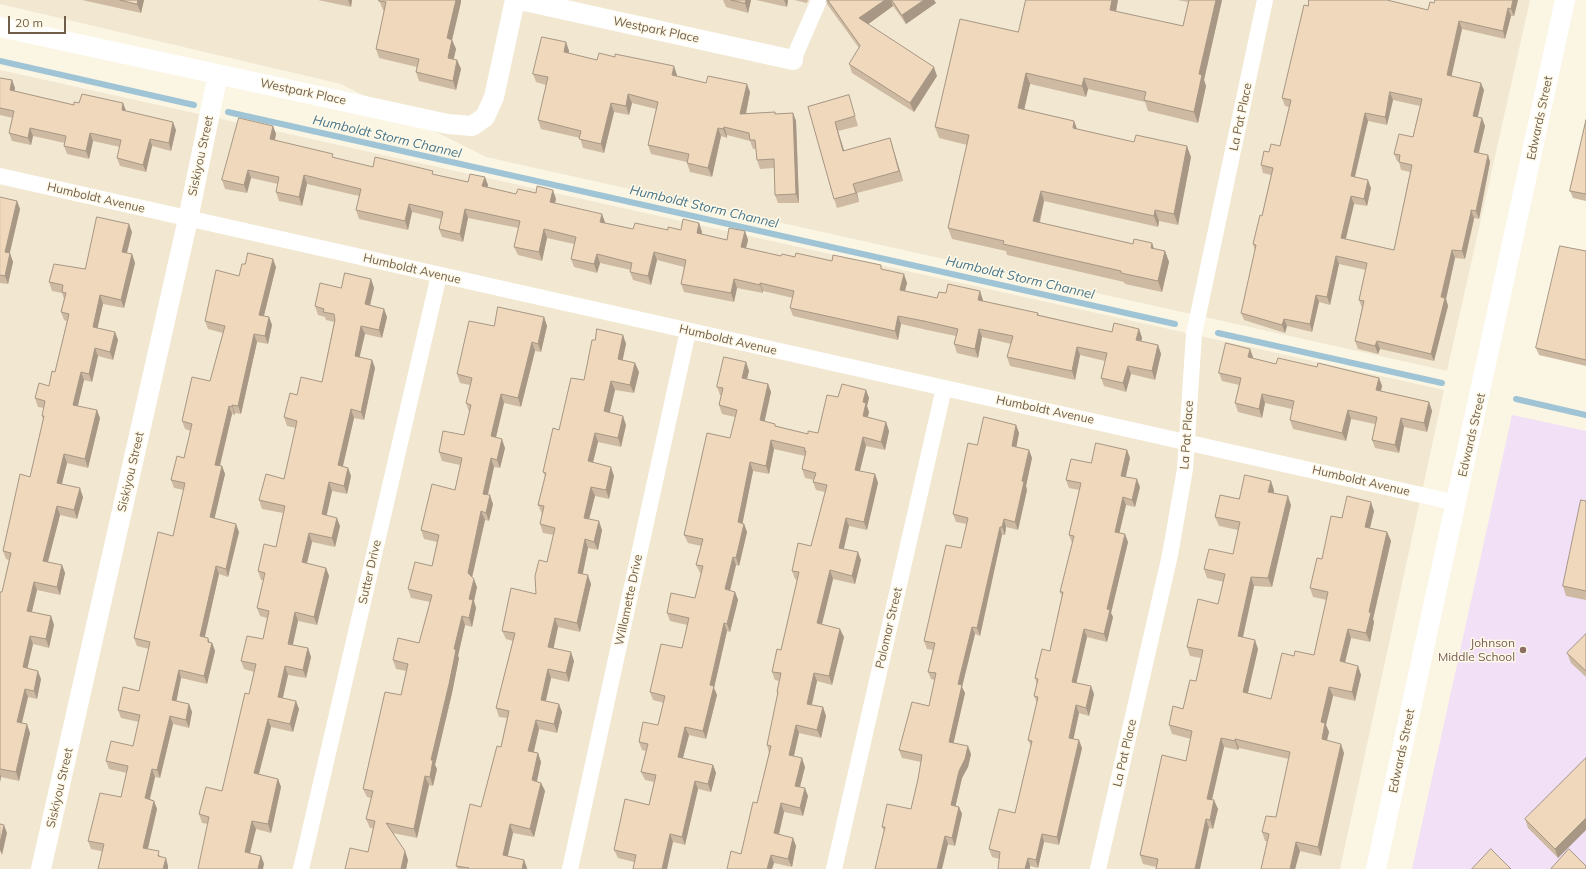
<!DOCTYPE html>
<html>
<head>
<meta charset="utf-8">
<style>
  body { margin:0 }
  #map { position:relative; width:1586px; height:869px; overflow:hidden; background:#fbf5e3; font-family:Mulish,sans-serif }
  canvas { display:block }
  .scale { position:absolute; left:8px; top:16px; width:58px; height:18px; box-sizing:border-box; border:2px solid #715e4a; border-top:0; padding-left:5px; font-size:12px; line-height:14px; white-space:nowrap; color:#715e4a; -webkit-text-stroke:3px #fef9e8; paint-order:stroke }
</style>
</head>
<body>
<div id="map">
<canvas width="1586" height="869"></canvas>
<div class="scale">20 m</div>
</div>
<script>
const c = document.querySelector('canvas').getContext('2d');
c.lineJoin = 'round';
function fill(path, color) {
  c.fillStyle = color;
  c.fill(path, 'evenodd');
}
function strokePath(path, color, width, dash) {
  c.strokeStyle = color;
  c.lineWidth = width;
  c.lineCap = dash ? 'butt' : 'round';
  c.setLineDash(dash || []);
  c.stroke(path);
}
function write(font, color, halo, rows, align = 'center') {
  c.font = font + ' Mulish,sans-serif';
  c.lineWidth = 3;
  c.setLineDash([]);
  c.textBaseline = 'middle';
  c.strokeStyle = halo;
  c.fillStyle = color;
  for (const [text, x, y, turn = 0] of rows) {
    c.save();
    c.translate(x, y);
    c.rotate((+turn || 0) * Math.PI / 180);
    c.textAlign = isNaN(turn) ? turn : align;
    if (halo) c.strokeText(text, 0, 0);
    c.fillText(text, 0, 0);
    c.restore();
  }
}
fill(new Path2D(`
  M0,0H1530L1447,371L486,157L341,84L0,4Z
  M0,70L1444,390L1340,869H0Z`), '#f2e8d1');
fill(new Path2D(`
  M1512,415L1586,431V869H1412Z`), '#f2e0f7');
strokePath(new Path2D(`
  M0,61L194,105
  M228,112L1175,324
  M1218,333L1442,383
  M1516,399L1586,415`), '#9fc4d5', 6);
strokePath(new Path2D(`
  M793,60L819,0
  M0,176L1457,503
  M301,869L439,275
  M570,869L688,331
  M834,869L944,388
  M1098,869L1170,555L1185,469L1194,334L1265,0`), '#fff', 16);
strokePath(new Path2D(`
  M520,0L793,60
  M0,27L448,124L472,126L485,117L494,97L515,0
  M41,869L188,219L218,74
  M1376,869L1565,0`), '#fff', 20);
fill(new Path2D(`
  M82,0H144L141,13Z
  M318,0H352L351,7Z
  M379,0H461V2L452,40L456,49L453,59L457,60L461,69L456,90L419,81L416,72L417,67L379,58L376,49L384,11L383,10Z
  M723,0H751L748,13L726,7Z
  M756,0H788L787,7Z
  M794,0H808L807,3Z
  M826,0H934L936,3L906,24L893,6L868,24L937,76L914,112L852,73L849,64L859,48L827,4Z
  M1118,0L1116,12L1183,26L1188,2L1177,0H1222L1204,80L1206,86L1198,123L1148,111L1145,102L1088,89L1086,97L1030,84L1024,110L1074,121L1077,129L1191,157L1178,225L1159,221L1158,227L1044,201L1040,223L1165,251L1169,262L1162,292L1125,284L1124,282L1007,255L1006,251L952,239L948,228L967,145L939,138L935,127L1018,32Z
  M1309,0H1390V1L1428,10L1434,3L1435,0H1518L1514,16H1511L1505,39L1462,29L1451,76L1484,90L1478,117L1485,126L1479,153L1488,155L1490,162L1479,219L1474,218V220L1465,259L1455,258L1446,299L1448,306L1434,361L1380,349L1378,354L1358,349L1355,341L1362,308L1359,300L1366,270L1339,264L1330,305L1319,302L1312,332L1287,326L1285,333L1244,320L1241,313L1255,251L1253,244L1262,216L1271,175L1263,173L1261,165L1269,152L1280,146L1289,107L1285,106L1282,98ZM1393,100L1420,106L1413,137L1394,154L1397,161L1399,162L1401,170L1410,172L1394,250L1346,239L1354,204L1367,206L1371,188L1355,177L1368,121L1387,125Z
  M566,42L569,51V54L597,60L677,75V77L750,92L746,114L775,112L776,114L793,113L796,121L799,203H778L775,195L774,168L760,169L757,160L756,149H753L750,141L727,135V138L721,136L712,177L690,172L687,163V162L651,154L648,145L656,109L632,103L629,115L614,112L604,153L583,148L580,138L541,129L538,120L546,85L536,82L533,74Z
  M0,78L12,80L15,88L14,91L74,105L79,103H123L126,111L176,130L171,151L152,146L146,172L120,166L117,158L120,147L93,141L89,159L67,154L64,146L65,143L33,136L31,145L12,141L9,133L13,118L0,115Z
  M849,95L858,126L838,131L844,151L890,138L893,148L903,181L857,193L859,202L837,208L834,199L808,107Z
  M1586,120V201L1573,198L1570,191Z
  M273,126L276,134L275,140L335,158L373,167L435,175L468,182L488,185L487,187L516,194L556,199L555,203L605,222V223L633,229L668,230H681L699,223L702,232V234L727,240L745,231L748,240L746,248L781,256L832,261L883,269L907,283L905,291L937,298L946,293L983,300V301L1038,313L1039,315L1112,332L1139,329L1142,338L1141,341L1158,345L1161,354L1155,380L1131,374L1126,392L1104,386L1101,378L1105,361L1080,355L1075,380L1010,366L1007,357L1011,344L982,337L978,358L957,353L954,344L956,336L927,330L901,324L898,340L793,316L790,308L793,298L763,291V293L737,288L734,302L684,292L681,284L684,267L657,260L651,285L633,280L630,272L631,270L600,263L597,273L574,267L571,259L574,244L547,238L542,261L518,255L514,247L519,228L468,218L463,242L442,237L439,229L441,219L412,212L408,230L359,219L356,210L359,196L307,184L302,206L279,201L276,192L278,184L251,178L247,193L225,189L222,180Z
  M0,197L17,201L20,209L9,253L13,262L8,284L0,283Z
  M132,232L127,253L132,254L135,263L124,308L103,304L97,328L115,332L118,340L113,360L98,356L92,382L84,380L78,406L100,418L88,468L67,463L62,484L83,497L77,519L60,515L48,562L62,565L65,573L60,595L37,590L32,612L51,616L54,625L49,648L33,644L27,668L41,679L37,699L28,697L22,723L30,733L19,781L1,777L0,782V592H2L9,560L6,559L3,551L30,477L43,420L42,416L44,408L38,407L35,398L49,386L55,372L67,321L64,320L61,312L64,299L62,293L52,291L49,282L85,269Z
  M1586,251V366L1539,355L1536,348Z
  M245,264L276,267L264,316L269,317L272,325L268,344L257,342L241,414L235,413V415L232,414L220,466H222L225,474L214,519L239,532L228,577L219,574L205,637L210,642L212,643L215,651L207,684L181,678L176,701L189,704L192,712L189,728L173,724L160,778L155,777L150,799L154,801L157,809L148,849L161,856L168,866L91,849L88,841L121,797L127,773L109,769L106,761L133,746L139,722L121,718L118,710L139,691L149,649L137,646L134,638L173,536L184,490L174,488L171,480L184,458L191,431L185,429L182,421L210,381L223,333L208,329L205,321L239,276Z
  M371,279L374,288L370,306L384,309L387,317L382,338L365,334L359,357L372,360L375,368L364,420L354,418L343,466L348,468L351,476L347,494L332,491L326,516L340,526L335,547L312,542L307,563L326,568L329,576L317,625L298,621L293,645L308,648L311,657L306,678L288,675L283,698L299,709L293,732L271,727L259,774L278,779L281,787L271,833L256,829L250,853L261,856L264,864L208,824L202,823L199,814L222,791L249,694L254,672L244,669L241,661L263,639L267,618L260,616L257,608L263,580H261L258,571L276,547L283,513L262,509L259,500L284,479L296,428L287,426L284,417L297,395L322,382L334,322L326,320L325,317L318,315L315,306L341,288Z
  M544,317L547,326L541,352L535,351L521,407L504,403L496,438L505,448L500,468L494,467L488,495L493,504L489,521L485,520L472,577L477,587L474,601L476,608L472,627L465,625L458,656L459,658L452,693L435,765L437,769L433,786L429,785L417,838L393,833L405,851L408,860L406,869H345L368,852L373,828H370L366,819L371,798L367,797L363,789L401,695L406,671L396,669L393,660L419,643L430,602L411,598L408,589L432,566L437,542L424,539L421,530L455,490L460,465L442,461L439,452L464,435L470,412H469L466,403L470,385L460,383L457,374L494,326Z
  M623,335L626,344L622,360L635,363L639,372L634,393L615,390L609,413L626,425L621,447L598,442L593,463L614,476L609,499L595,496L589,519L602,530L598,550L588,548L583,574L591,584L580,632L558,627L553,648L574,661L569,682L551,678L546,701L562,712L557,733L539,729L533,752L538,753L541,762L537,782L541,783L545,791L534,837L513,833L508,856L524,860L527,869H458L456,866L481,807L501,747L507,718L499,717L496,708L513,641L506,639L502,631L536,594L547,562L554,535L543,533L540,524L542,514L538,505L545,476L543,472L559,430L584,380L595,340Z
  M1250,349L1252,358L1276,364L1317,367L1379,378L1382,386L1381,391L1429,402L1432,411L1427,432L1404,427L1399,453L1375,448L1372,440L1375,424L1351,419L1346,441L1293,429L1290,420L1292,409L1265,403L1262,418L1238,412L1235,403L1239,385L1222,381L1219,373Z
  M746,362L749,371L747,379L768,384L771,392L764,421L776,426L808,434L818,433L838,397L866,390L869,398L867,406L869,412L867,417L886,422L889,431L885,450L866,446L860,471L875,474L878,483L867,530L849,526L844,549L861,560L855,584L833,579L822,624L844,637L832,685L817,681L812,705L823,707L826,716L821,738L799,733L794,756L805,767L800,787L808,796L803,816L784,812L779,835L793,838L796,846L792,867L774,863L772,869H727L741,854L757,803L769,753L767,745L778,695L777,692L779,681L775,680L772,672L781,650L797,580L795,579L792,571L811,546L825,492L816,490L813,482L814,480L805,478L802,469L805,456L774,449L769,474L753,471L742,523L744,524L747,532L739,566L736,565L730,591L735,592L738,600L730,632L727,631L714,688L717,695L706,739L689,735L683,758L713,765L716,773L711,792L698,789L685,845L673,842L634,862L618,858L614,850L649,805L654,782L645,780L641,772L646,751L642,750L639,742L658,725L664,703L653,700L650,692L682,648L687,625L670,621L667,613L695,598L701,573H700L696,565L701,546L688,543L684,535L730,438L735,417L722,414L719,405L721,395H720L717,387Z
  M1016,425L1019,433L1016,447L1029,450L1032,458L1026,486L1027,490L1018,530L1006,527L1005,535H1002L980,636L975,634L962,687L965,693L953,743L971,754L968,767L962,778L955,806L959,807L962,814L955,846L884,831L882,827L911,809L918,779L921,762L902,758L899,750L929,706L935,680L931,679L928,672L933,650L927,649L924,641L961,548L967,524L956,522L953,514L977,445Z
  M1127,450L1130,458L1126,477L1140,487L1135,507L1126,505L1119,533L1128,542L1111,613L1113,617L1107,642L1087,637L1076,683L1094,694L1089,716L1079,713L1073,739L1082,748L1059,845L1044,842L1038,868L1030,866V869H998L999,859L992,857L989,849L1015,813L1031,746L1028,740L1037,703L1034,696L1037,684L1035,678L1050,651L1062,596L1060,592L1072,543L1069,535L1079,490L1069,488L1066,480L1091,463Z
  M1274,490V493L1291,505L1272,587L1254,586L1243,638L1258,649L1248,693L1271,699L1294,656L1314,655L1327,600L1313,597L1310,588L1322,559L1342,518L1374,511L1370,528L1387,532L1391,541L1373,619L1374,622L1370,642L1351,638L1345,663L1358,666L1361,675L1355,701L1333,696L1326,725L1329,732L1327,740L1344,753L1321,856L1300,851L1295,869H1261L1267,841H1265L1262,832L1276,817L1289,759L1239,748L1238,750L1224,747L1212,800L1218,809L1213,829L1209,828L1156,867L1143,864L1140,855L1186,761L1191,739L1172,734L1169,725L1183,709L1196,681L1201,658L1190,656L1187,647L1218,604L1224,582L1207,578L1204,569L1233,554L1238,530L1219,526L1215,517L1239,499Z
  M1586,501V600L1566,596L1563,586Z
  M1586,634V677L1571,663L1567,653Z
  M1586,758L1558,858L1528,828L1525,819Z`), '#cebaa2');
fill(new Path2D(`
  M138,0H144L141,13L137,4Z
  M348,0H352L351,7Z
  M456,0H461V2L452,40L456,49L452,67L448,58L447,38Z
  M746,0H751L748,13L745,3Z
  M784,0H788L787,7Z
  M885,0H891L893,6L863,28L859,18Z
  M924,0H934L936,3L906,24L902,15Z
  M1112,0H1118L1114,21L1110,10Z
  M1216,0H1222L1204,80L1206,86L1198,123L1194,112L1199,74Z
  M1513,0H1518L1514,16L1511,9Z
  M1508,8L1511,16L1505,39L1503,31Z
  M1459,21L1462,29L1450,83L1447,75Z
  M566,42L569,51L567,61L564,52Z
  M457,60L461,69L456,90L453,81Z
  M674,66L677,75L675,84L672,75Z
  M934,67L937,76L914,112L910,103Z
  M1026,73L1030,84L1022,119L1018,108Z
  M1084,78L1088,89L1086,97L1082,86Z
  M12,80L15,88L13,98L10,90Z
  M1481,83L1484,90L1476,124L1473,116Z
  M747,84L750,92L744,123L740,114Z
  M1390,92L1393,100L1387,125L1385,117Z
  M628,94L632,103L629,115L626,106Z
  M123,103L126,111L122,110Z
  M611,103L614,112L604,153L601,144Z
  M793,113L796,121L799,203L796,194Z
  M1365,113L1368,121L1353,184L1351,176Z
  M1482,118L1485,126L1477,159L1474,152Z
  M1074,121L1078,132L1073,128Z
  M173,122L176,130L171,151L169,143Z
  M835,122L838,131L847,160L843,151Z
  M273,126L276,134L273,148L270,139Z
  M724,127L727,135V138L723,129Z
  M30,128L33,136L31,145L28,138Z
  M718,128L721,136L712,177L708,168Z
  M90,133L93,141L89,159L86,151Z
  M890,138L893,148L903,181L899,171Z
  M150,139L152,146L146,172L143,165Z
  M1187,146L1191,157L1178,225L1174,214Z
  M1488,155L1490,162L1479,219L1476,211Z
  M248,170L251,178L247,193L244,185Z
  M304,175L307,184L302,206L299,197Z
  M485,177L488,185L486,194L482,186Z
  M1368,180L1371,188L1367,206L1364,199Z
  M853,184L857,193L859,202Z
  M553,190L556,199L553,210L550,202Z
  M1041,191L1044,201L1037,232L1033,221Z
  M1351,196L1354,204L1344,246L1341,238Z
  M17,201L20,209L8,261L5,252Z
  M409,204L412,212L408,230L405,221Z
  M465,209L468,218L463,242L460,234Z
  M1155,210L1159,221L1158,227L1154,216Z
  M1471,210L1474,218L1465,259L1462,251Z
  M602,214L605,222L603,230L600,222Z
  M699,223L702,232L700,241L697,233Z
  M129,224L132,232L125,260L122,252Z
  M544,229L547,238L542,261L539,252Z
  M745,231L748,240L744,256L741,247Z
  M1152,243L1156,254L1151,248Z
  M1452,250L1455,258L1446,299L1448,306L1434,361L1431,354L1441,297Z
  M1165,251L1169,262L1162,292L1158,281Z
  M654,252L657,260L651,285L648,276Z
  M10,253L13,262L8,284L5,276Z
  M132,254L135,263L124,308L121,300Z
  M597,254L600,263L597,273L594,264Z
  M1336,256L1339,264L1330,305L1327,297Z
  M273,259L276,267L262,323L259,315Z
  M904,274L907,283L903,298L900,290Z
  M371,279L374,288L368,313L365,304Z
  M734,279L737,288L734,302L731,293Z
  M760,283L763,291V293L760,285Z
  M980,291L983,300L981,308L978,300Z
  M100,295L103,304L96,335L93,327Z
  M1316,295L1319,302L1312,332L1310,324Z
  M384,309L387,317L382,338L379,330Z
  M898,316L901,324L898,340L895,331Z
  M269,317L272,325L268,344L265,336Z
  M544,317L547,326L541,352L538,344Z
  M1284,319L1287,326L1285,333L1282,325Z
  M361,326L365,334L358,364L355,356Z
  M979,329L982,337L978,358L975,349Z
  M1139,329L1142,338L1139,349L1136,340Z
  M115,332L118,340L113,360L110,352Z
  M254,334L257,342L241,414L238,406Z
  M623,335L626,344L621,368L618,359Z
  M1377,341L1380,349L1378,354L1375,346Z
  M532,342L535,351L521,407L518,398Z
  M1158,345L1161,354L1155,380L1152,371Z
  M1077,347L1080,355L1075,380L1072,371Z
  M95,348L98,356L92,382L89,374Z
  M1250,349L1253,357L1251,366L1248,357Z
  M372,360L375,368L364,420L361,412Z
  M746,362L749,371L745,386L742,378Z
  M635,363L639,372L634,393L630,385Z
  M1128,366L1131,374L1126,392L1123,383Z
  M81,372L84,380L76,413L73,405Z
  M1379,378L1382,386L1379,399L1376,390Z
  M611,381L615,390L608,420L604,411Z
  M768,384L771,392L763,429L760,420Z
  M866,390L869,398L867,406L869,412L866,425L863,416V402Z
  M501,394L504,403L494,445L491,436Z
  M1262,394L1265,403L1262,418L1259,409Z
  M1429,402L1432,411L1427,432L1424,423Z
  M232,405L235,413V415L232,407Z
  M229,406L232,414L218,473L215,465Z
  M351,409L354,418L341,474L338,465Z
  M97,410L100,418L88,468L85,459Z
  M1348,410L1351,419L1346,441L1342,433Z
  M623,416L626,425L621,447L618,438Z
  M1401,418L1404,427L1399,453L1395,445Z
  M886,422L889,431L885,450L881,442Z
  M1016,425L1019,433L1015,454L1012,446Z
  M595,433L598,442L591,470L588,461Z
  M863,437L866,446L858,478L855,470Z
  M502,439L505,448L500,468L497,460Z
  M771,440L774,449L769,474L766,466Z
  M1029,450L1032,458L1026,486L1027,490L1018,530L1015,522L1022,481Z
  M1127,450L1130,458L1124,483L1121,476Z
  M64,454L67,463L60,491L57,483Z
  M491,458L494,467L486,502L483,494Z
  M750,462L753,471L741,531L738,522Z
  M222,466L225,474L213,525L210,517Z
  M611,467L614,476L609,499L606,490Z
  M348,468L351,476L347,494L344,486Z
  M875,474L878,483L867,530L864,522Z
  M1137,479L1140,487L1135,507L1132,500Z
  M1271,481L1274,490L1272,501L1268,492Z
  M329,482L332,491L325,523L322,514Z
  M591,487L595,496L587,527L584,518Z
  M80,488L83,497L77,519L74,510Z
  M490,495L493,504L489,521L486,513Z
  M1288,496L1291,505L1272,587L1268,578Z
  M1123,497L1126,505L1118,539L1115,532Z
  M1371,502L1374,511L1368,536L1365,527Z
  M57,506L60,515L46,569L43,561Z
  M481,511L485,520L471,582L468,573Z
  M337,518L340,526L335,547L332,538Z
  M846,518L849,526L842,556L839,548Z
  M1004,519L1006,527L1005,535L1002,527Z
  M599,521L602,530L598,550L594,542Z
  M236,524L239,532L228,577L226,569Z
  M744,524L747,532L739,566L736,558Z
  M1000,527L1002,535L980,636L977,628Z
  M1387,532L1391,541L1373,619L1374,622L1370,642L1366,633L1369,612Z
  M309,533L312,542L305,571L302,562Z
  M1125,534L1128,542L1111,613L1113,617L1107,642L1104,634L1107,609Z
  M585,539L588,548L581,581L578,573Z
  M858,552L861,560L855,584L852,576Z
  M733,557L736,565L728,598L725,589Z
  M62,565L65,573L60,595L57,587Z
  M216,566L219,574L203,644L200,636Z
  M326,568L329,576L317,625L314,617Z
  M830,570L833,579L820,632L817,623Z
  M588,575L591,584L580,632L577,623Z
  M1251,577L1254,586L1241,645L1238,636Z
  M474,579L477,587L474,601L476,608L472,627L469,618V599Z
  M34,582L37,590L30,619L27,611Z
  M735,592L738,600L730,632L727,624Z
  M295,612L298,621L291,652L288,644Z
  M51,616L54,625L49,648L46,639Z
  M462,616L465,625L458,656L459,658L452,693L435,765L437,769L433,786L430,777L431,760L454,649Z
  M555,618L558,627L552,656L548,647Z
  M724,623L727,631L714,688L717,695L706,739L703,731L710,685Z
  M972,627L975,634L962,687L965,693L952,750L949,742L958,684Z
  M840,629L844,637L832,685L829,676Z
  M1084,629L1087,637L1075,689L1072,682Z
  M1348,629L1351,638L1343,670L1340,661Z
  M30,636L33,644L26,675L23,667Z
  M208,638L211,646L212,643L215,651L207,684L204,676Z
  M1255,640L1258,649L1246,701L1243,692Z
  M308,648L311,657L306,678L303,670Z
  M571,652L574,661L569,682L566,673Z
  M285,666L288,675L281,705L278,697Z
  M1358,666L1361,675L1355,701L1352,692Z
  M548,669L551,678L544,708L541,700Z
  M179,670L181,678L175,708L172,700Z
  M38,671L41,679L37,699L34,691Z
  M814,673L817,681L810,712L807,704Z
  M1091,686L1094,694L1089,716L1086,708Z
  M1329,687L1333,696L1326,725L1329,732L1325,748L1322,739L1321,722Z
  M25,689L28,697L20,730L17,722Z
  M296,701L299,709L293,732L290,724Z
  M189,704L192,712L189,728L186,720Z
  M559,704L562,712L557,733L554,724Z
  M1076,705L1079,713L1072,746L1069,738Z
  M823,707L826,716L821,738L817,730Z
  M170,716L173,724L160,778L157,770Z
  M268,719L271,727L257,781L254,773Z
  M536,720L539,729L532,760L528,751Z
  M27,724L30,733L19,781L16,772Z
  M796,725L799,733L792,764L789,755Z
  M685,727L689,735L681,765L678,757Z
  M1221,738L1224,747L1210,808L1207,799Z
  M1235,739L1239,748L1238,750L1235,741Z
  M1079,740L1082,748L1059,845L1057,837Z
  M1341,744L1344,753L1321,856L1318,847Z
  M968,746L971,754L968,767L962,778L954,813L951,805L959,771Z
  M538,753L541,762L535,789L532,780Z
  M802,758L805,767L798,794L795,786Z
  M713,765L716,773L711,792L708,784Z
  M152,769L155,777L148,806L145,798Z
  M0,773L1,777L0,782Z
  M425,776L429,785L417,838L414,829Z
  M278,779L281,787L271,833L268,824Z
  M695,781L698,789L685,845L682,837Z
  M541,783L545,791L534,837L530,829Z
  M805,788L808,796L803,816L800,808Z
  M1214,800L1218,809L1213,829L1210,820Z
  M154,801L157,809L146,856L143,848Z
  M781,803L784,812L777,842L774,833Z
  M959,807L962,814L955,846L952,838Z
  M1586,818V830L1558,858L1555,849Z
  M1206,819L1209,828L1200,869H1195Z
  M252,821L256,829L248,861L245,852Z
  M510,824L513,833L506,863L503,855Z
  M4,825L7,833L2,855L0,850V843Z
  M670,834L673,842L667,869H662Z
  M1042,834L1044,842L1038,868L1036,860Z
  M945,836L948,844L942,869H937Z
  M793,838L796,846L792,867L788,859Z
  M1296,842L1300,851L1295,869H1290Z
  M405,851L408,860L406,869H401Z
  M771,855L774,863L772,869H767Z
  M261,856L264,864L263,869H258Z
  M166,858L168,866V869H163Z
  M1028,858L1030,866V869H1025Z
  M524,860L527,868V869H522Z`), '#a79784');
const building = new Path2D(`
  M120,0H138L137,4Z
  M379,0H456L447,38L452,40L448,58L457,60L453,81L416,72L419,59L376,49L386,2L379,1Z
  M731,0H746L745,3Z
  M828,0H885L859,18L934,67L910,103L849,64L860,46Z
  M892,0H924L902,15Z
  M1026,0H1112L1110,10L1183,26L1189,0H1216L1199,74L1202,75L1194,112L1144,100L1146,92L1084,78L1082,86L1026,73L1018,108L1074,121L1073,128L1134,142L1136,135L1187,146L1174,214L1155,210L1154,216L1041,191L1033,221L1133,244L1134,239L1152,243L1151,248L1165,251L1158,281L1121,273V271L1003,244L1004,241L948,228L969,135L935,127L960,19L1018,32Z
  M1309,0H1387L1428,10L1430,2L1434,3L1435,0H1513L1511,9L1508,8L1503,31L1459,21L1447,75L1481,83L1473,116L1482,118L1474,152L1488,155L1476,211L1471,210V212L1462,251L1452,250L1441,297L1445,298L1431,354L1377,341L1375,346L1355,341L1364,301L1359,300L1367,263L1336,256L1327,297L1316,295L1310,324L1284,319L1282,325L1241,313L1256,245L1253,244L1260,215L1262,216L1273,168L1261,165L1264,151L1269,152L1271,144L1280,146L1291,100L1282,98L1304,5L1308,6ZM1390,92L1422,99L1413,137L1399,134L1394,154L1400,155L1399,162L1412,165L1394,250L1341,238L1351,196L1364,199L1368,180L1351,176L1365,113L1385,117Z
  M542,37L566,42L564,52L597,60L599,53L615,57V54L674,66L672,75L706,83L708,76L747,84L740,114L775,112V114L793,113L796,194L775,195L774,159L757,160L755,140H750L749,133L724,127L723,129L718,128L708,168L687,163L689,154L648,145L658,102L628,94L626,106L611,103L601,144L579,139L581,131L538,120L548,77L533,74Z
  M0,78L12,80L10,90L74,105V102L79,103L82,94L123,103L122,110L173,122L169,143L150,139L143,165L117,158L121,140L90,133L86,151L64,146L66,136L30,128L28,138L9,133L14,111L0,108Z
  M849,95L855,116L835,122L843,151L890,138L899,171L853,184L856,193L834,199L808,107Z
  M239,118L273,126L270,139L333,154L332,157L373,167L375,157L433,171L432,174L468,182L470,174L485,177L482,186L516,194L518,189L536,193L537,186L553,190L550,202L602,214L600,222L633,229L635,223L668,230V227L681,230L683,219L699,223L697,233L727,240L729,228L745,231L741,247L781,256L782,254L795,257L796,253L832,261L833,255L881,265V269L904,274L900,290L937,298L939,292L946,293L948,284L980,291L978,300L1038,313L1037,315L1112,332L1114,323L1139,329L1136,340L1158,345L1152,371L1128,366L1123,383L1101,378L1107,353L1077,347L1072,371L1007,357L1013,336L979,329L975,349L954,344L958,329L924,321L898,316L895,331L790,308L794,291L760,283V285L734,279L731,293L681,284L686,260L654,252L648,276L630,272L632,263L597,254L594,264L571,259L576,237L544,229L539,252L514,247L520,221L465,209L460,234L439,229L443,212L409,204L405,221L356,210L361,189L304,175L299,197L276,192L279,177L248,170L244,185L222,180Z
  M1586,120V194L1570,191Z
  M0,197L17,201L5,252L10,253L5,276L0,275Z
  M97,217L129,224L122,252L132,254L121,300L100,295L93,327L115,332L110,352L95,348L89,374L81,372L73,405L97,410L85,459L64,454L57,483L80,488L74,510L57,506L43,561L62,565L57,587L34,582L27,611L51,616L46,639L30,636L23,667L38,671L34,691L25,689L17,722L27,724L16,772L0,769V592H2L11,553L3,551L20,474L30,477L44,416H42L45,401L35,398L39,383L49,386L52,371L55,372L69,314L61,312L66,293L62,292L63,285L49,282L54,264L85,269Z
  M1560,246L1586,251V360L1536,348Z
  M248,253L273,259L259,315L269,317L265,336L254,334L238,406L232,405V407L229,406L215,465L222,466L210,517L236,524L226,569L216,566L200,636L208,638V642L212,643L204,676L179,670L172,700L189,704L186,720L170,716L157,770L152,769L145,798L154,801L143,848L159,851L158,856L166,858L163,869H98L104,844L88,841L100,793L121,797L128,766L106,761L111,741L133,746L140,715L118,710L123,687L139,691L150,642L134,638L158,532L173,536L185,483L171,480L177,456L184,458L192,424L182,421L192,377L210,381L225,326L205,321L216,270L239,276L242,264H245Z
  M345,273L371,279L365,304L384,309L379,330L361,326L355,356L372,360L361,412L351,409L338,465L348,468L344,486L329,482L322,514L337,518L332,538L309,533L302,562L326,568L314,617L295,612L288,644L308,648L303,670L285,666L278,697L296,701L290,724L268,719L254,773L278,779L268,824L252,821L245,852L261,856L258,869H198L209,817L199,814L206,787L222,791L245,693L249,694L256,664L241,661L247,636L263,639L269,611L257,608L265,573L258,571L264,544L276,547L285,506L259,500L266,474L284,479L297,421L284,417L290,393L297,395L301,377L322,382L335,320L334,314L323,312L324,309L315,306L320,283L341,288Z
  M498,307L544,317L538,344L532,342L518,398L501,394L491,436L502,439L497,460L491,458L483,494L490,495L486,513L481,511L468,573L474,579L469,599L473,600L469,618L462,616L454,649L456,650L449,684L431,760H433L430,777L425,776L414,829L386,823L405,851L401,869H345L350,848L368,852L375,821L366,819L373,791L363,789L385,692L401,695L408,664L393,660L398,638L419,643L432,595L408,589L415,562L432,566L439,535L421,530L432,484L455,490L462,458L439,452L443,431L464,435L471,405L466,403L472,378L457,374L469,321L494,326Z
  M597,329L623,335L618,359L635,363L630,385L611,381L604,411L623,416L618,438L595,433L588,461L611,467L606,490L591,487L584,518L599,521L594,542L585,539L578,573L588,575L577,623L555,618L548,647L571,652L566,673L548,669L541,700L559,704L554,724L536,720L528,751L538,753L532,780L541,783L530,829L510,824L503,855L524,860L522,869H468L469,868L456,866L470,804L481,807L497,746L501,747L509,711L496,708L515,633L502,631L511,588L536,594L535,576L539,560L547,562L555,528L540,524L544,506L538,505L546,473L543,472L553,428L559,430L571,378L584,380L592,340H595Z
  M1226,343L1250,349L1248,357L1276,364L1278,358L1317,367L1318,363L1379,378L1376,390L1429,402L1424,423L1401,418L1395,445L1372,440L1377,417L1348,410L1342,433L1290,420L1294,401L1262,394L1259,409L1235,403L1241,378L1219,373Z
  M724,357L746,362L742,378L768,384L760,420L775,424V426L808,434V431L818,433L827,395L838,397L842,384L866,390L863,402L866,403L863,416L886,422L881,442L863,437L855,470L875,474L864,522L846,518L839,548L858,552L852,576L830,570L817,623L840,629L829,676L814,673L807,704L823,707L817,730L796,725L789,755L802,758L795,786L805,788L800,808L781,803L774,833L793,838L788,859L771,855L767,869H727L731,851L741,854L753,802L757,803L771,746L767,745L778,692H777L781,673L772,672L777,649L781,650L799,572L792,571L798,543L811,546L827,485L813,482L816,473L802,469L806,451H804L805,448L771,440L766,466L750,462L738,522L744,524L736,558L733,557L725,589L735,592L727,624L724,623L710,685L714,686L703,731L685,727L678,757L713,765L708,784L695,781L682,837L670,834L662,869H633L636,855L614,850L625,799L649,805L656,775L641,772L648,744L639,742L643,722L658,725L665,696L650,692L661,644L682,648L689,618L667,613L671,593L695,598L703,566L696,565L703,539L684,535L707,433L730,438L737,410L719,405L723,388L717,387Z
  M984,417L1016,425L1012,446L1029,450L1022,481L1024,482L1015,522L1004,519L1002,527H1000L977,628L972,627L958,684L962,685L949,742L968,746L965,759L959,771L951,805L959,807L952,838L945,836L937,869H875L885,827H882L887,804L911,809L918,779L922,755L899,750L912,702L929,706L936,673L928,672L935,643L924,641L946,545L961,548L968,518L953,514L968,443L977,445Z
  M1096,443L1127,450L1121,476L1137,479L1132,500L1123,497L1115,532L1125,534L1107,609L1110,610L1104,634L1084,629L1072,682L1091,686L1086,708L1076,705L1069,738L1079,740L1057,837L1042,834L1036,860L1028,858L1025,869H998L1000,852L989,849L999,809L1015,813L1032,741L1028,740L1038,697L1034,696L1038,679L1035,678L1042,649L1050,651L1063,592H1060L1074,536L1069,535L1081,483L1066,480L1071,459L1091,463Z
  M1245,475L1271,481L1268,492L1288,496L1268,578L1251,577L1238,636L1255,640L1243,692L1271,699L1282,653L1294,656L1295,651L1314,655L1328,592L1310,588L1317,558L1322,559L1331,516L1342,518L1347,496L1371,502L1365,527L1387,532L1369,612L1371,613L1366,633L1348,629L1340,661L1358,666L1352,692L1329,687L1321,722L1325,723L1322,739L1341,744L1318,847L1296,842L1290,869H1261L1269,834L1262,832L1266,816L1276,817L1290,752L1235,739V741L1221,738L1207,799L1214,800L1210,820L1206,819L1195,869H1156L1158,859L1140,855L1162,755L1186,761L1192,731L1169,725L1173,706L1183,709L1190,680L1196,681L1203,650L1187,647L1198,599L1218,604L1225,574L1204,569L1209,549L1233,554L1240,522L1215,517L1220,495L1239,499Z
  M1581,500L1586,501V591L1563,586Z
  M1586,634V671L1567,653Z
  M1586,758V818L1555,849L1525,819Z
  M0,824L4,825L0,843Z
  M1491,849L1511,869H1472Z
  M1569,849L1586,866V869H1551Z`);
fill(building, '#efd8bc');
strokePath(building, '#a79784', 1);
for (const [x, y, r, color] of [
  [1523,650,4,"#8d6e63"]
]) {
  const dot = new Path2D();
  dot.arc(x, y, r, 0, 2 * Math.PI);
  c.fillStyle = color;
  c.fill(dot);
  strokePath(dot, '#fef9e8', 1.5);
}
write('12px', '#715e4a', '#fef9e8', [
  ["Westpark Place",656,30,12],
  ["Westpark Place",303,92,12],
  ["La Pat Place",1241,117,-78],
  ["Edwards Street",1540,118,-78],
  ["Siskiyou Street",201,156,-78],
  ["Humboldt Avenue",96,198,13],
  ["Humboldt Avenue",412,269,13],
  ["Humboldt Avenue",728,340,13],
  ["Humboldt Avenue",1045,410,12],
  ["La Pat Place",1187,435,-86],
  ["Edwards Street",1472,435,-77],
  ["Siskiyou Street",131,472,-77],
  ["Humboldt Avenue",1361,481,13],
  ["Sutter Drive",370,572,-77],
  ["Willamette Drive",629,600,-78],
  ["Palomar Street",889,628,-77],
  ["Edwards Street",1402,751,-78],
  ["La Pat Place",1125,753,-77],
  ["Siskiyou Street",60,788,-77]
]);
write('12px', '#785e54', '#fef9e8', [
  ["Johnson",1515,643],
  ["Middle School",1515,657]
], 'right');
write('italic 13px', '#48768a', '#fef9e8', [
  ["Humboldt Storm Channel",387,137,13],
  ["Humboldt Storm Channel",704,207,13],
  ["Humboldt Storm Channel",1020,278,13]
]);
</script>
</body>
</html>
